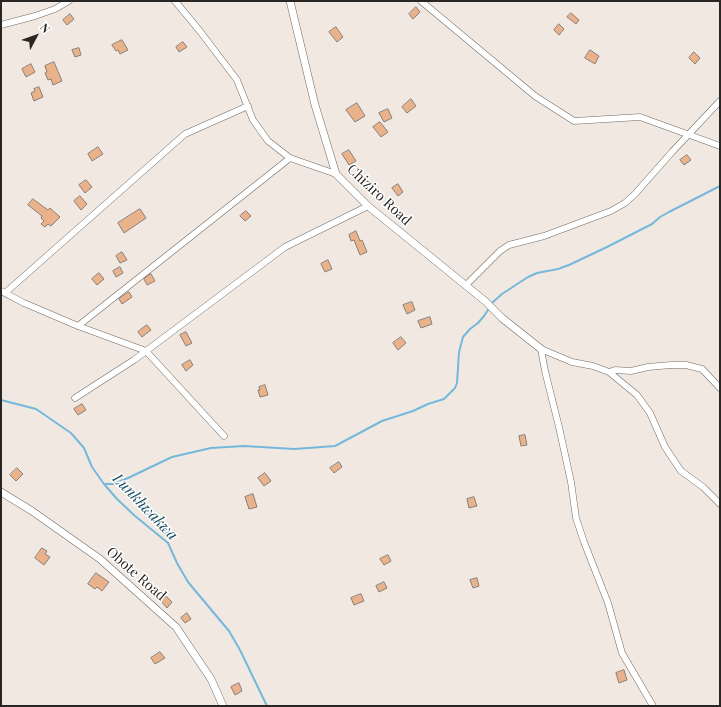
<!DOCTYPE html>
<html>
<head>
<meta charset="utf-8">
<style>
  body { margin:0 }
  #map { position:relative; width:721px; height:707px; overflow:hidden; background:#f1e9e1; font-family:"Playfair Display",serif }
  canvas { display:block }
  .frame { position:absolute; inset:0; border:2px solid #292623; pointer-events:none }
  .north { position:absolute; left:16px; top:16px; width:40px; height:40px; -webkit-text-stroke:3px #fff; paint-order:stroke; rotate:49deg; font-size:11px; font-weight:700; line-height:16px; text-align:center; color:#292623 }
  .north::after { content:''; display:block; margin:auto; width:14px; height:18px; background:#292623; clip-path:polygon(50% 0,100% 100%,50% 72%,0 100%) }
</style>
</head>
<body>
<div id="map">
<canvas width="721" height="707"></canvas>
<div class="frame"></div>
<div class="north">N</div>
</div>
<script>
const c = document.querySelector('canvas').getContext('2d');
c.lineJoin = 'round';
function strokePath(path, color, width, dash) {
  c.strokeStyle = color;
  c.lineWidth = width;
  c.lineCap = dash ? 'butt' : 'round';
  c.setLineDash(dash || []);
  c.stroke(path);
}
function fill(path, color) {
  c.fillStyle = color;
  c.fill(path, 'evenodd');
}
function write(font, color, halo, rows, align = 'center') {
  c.font = font + ' "Playfair Display",serif';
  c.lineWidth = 3;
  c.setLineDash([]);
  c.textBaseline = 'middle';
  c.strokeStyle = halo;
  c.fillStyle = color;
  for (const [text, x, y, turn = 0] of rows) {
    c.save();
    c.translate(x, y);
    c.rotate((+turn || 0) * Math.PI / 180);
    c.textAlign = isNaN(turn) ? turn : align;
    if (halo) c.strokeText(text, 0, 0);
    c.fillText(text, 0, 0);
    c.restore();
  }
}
strokePath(new Path2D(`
  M1,400L36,409L71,433L84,448L92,467L104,484L117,499L135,516L168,543L177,563L188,582L229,631L240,650L267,706
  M104,484H113L128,478L172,457L211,448L244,446L294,449L335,446L382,421L413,411L428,404L444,399L455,388L457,383L459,352L463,337L470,329L478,323L484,316L493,302L502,294L528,277L537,273L558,269L569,265L607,247L652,224L660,217L669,212L720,186`), '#75b8db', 2);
const building = new Path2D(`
  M416,7L420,12L413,19L409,14Z
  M571,13L579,20L576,24L567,17Z
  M70,14L74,19L67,25L63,20Z
  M559,24L564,29L559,35L554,30Z
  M336,27L343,37L337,42L329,32Z
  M122,40L128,50L120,54L118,50L116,51L112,45Z
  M183,42L187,47L179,52L176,47Z
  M79,48L81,55L75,57L72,50Z
  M590,50L599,56L595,64L585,58Z
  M694,52L700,58L695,64L689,58Z
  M54,62L62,81L53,85L51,79L48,80L45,73L47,72L45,66Z
  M31,64L35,72L26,77L22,69Z
  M39,87L43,97L34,101L31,93L35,91L34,89Z
  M411,99L416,106L407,113L402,107Z
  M357,103L365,116L355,122L346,110Z
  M388,109L392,118L384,122L379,113Z
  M380,122L388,132L381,137L373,127Z
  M98,147L103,154L92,161L88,154Z
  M349,150L356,161L349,165L342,154Z
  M687,155L691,160L684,165L680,160Z
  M86,180L92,187L85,193L79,185Z
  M398,184L403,192L398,196L392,188Z
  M80,196L87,204L81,210L74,201Z
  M33,199L48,210L50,208L60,217L51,226L48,224L45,227L41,224L44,221L41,218L42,216L28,205Z
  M140,209L146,218L124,233L118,223Z
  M246,211L251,216L245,221L240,216Z
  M356,231L360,241L362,240L367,252L360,255L354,240L351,241L349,235Z
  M122,252L127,260L120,263L116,256Z
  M328,260L332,269L325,272L321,264Z
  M120,267L123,273L116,277L113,271Z
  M99,273L104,279L97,285L92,279Z
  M151,274L155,281L147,285L144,279Z
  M129,292L132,297L122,304L119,299Z
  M412,302L415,310L407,314L403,305Z
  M430,317L432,324L421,328L418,321Z
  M147,325L151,330L142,337L138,332Z
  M186,332L192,343L186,346L180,335Z
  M401,337L406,343L398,350L393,343Z
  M190,360L193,365L186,371L182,365Z
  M265,385L268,395L260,397L258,390H260L259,387Z
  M82,404L86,410L78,415L74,409Z
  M525,435L527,445L521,446L519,436Z
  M339,462L342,467L334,473L330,468Z
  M17,468L23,474L16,481L10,475Z
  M265,473L271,481L264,486L258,478Z
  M253,494L257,507L249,509L245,497Z
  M474,497L477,506L469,508L467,499Z
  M42,548L47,551L45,554L50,557L44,565L35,558Z
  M388,555L391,561L384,565L380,559Z
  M96,573L109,582L102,591L97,587L95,589L88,584Z
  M477,578L479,586L473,588L470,580Z
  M384,582L387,588L379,592L376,586Z
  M361,594L364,601L354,605L351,598Z
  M166,596L172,602L167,608L161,601Z
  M187,613L191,619L185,623L181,618Z
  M160,652L165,658L155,664L151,658Z
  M624,670L627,680L619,683L616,673Z
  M239,683L242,691L235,695L231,687Z`);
fill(building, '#eab28a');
strokePath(building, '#877f79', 1);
const minor = new Path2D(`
  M175,1L199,30L237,80L253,120L268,141L290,158L336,174
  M421,1L535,96L574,121L640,117L720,146
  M1,25L35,16L55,9L69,1
  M466,285L500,251L509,245L544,236L611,211L625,203L635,194L672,152L720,101
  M1,291L24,303L78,326L146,351L224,436
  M5,293L185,134L248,106
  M78,326L290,158
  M609,372L615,370L631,371L648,367L671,365H686L702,369L720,388
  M75,398L134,360L285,247L368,206
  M653,706L622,653L608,603L584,542L576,518L571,482L559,427L545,371L541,349L572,362L593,366L609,372L637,395L650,413L665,447L681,471L703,487L720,504`);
const tertiary = new Path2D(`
  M290,1L315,105L336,174L368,206L485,301L502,318L541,349
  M1,492L32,511L100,559L176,627L211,679L223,706`);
strokePath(minor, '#706962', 7);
strokePath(tertiary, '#706962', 8);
strokePath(minor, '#fff', 6);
strokePath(tertiary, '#fff', 7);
write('14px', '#292623', '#fff', [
  ["Chiziro Road",379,195,43],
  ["Obote Road",136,574,41]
]);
write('italic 15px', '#134961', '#fff', [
  ["Lunkhwakwa",145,507,46]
]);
</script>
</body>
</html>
